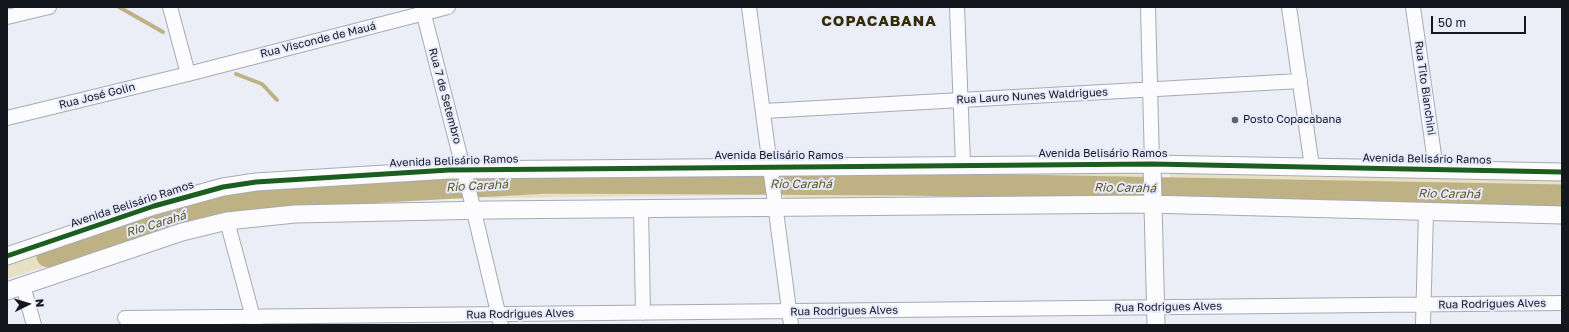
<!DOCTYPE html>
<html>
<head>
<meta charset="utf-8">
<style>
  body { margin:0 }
  #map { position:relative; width:1569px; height:332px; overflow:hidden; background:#ebeef7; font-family:"Golos Text",sans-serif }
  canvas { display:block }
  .frame { position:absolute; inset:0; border:8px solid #15171f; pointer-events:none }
  .north { position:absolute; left:8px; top:284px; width:40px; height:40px; -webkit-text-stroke:3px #e5ebfd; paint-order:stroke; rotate:85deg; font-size:11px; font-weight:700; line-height:16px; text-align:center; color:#15171f }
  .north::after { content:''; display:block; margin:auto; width:14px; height:18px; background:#15171f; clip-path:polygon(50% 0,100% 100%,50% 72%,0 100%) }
  .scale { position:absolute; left:1431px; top:16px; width:95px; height:18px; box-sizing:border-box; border:2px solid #15171f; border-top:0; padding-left:5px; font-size:12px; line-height:14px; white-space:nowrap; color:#15171f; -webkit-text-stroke:3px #e5ebfd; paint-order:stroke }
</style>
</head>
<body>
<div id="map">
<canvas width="1569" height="332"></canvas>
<div class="frame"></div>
<div class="north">N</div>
<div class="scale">50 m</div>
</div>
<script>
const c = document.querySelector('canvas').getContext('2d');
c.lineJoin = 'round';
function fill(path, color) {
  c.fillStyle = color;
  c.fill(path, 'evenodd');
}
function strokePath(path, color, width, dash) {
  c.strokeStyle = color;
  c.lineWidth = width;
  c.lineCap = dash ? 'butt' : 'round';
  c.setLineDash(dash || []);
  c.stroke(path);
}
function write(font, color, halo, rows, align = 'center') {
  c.font = font + ' "Golos Text",sans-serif';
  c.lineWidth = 4;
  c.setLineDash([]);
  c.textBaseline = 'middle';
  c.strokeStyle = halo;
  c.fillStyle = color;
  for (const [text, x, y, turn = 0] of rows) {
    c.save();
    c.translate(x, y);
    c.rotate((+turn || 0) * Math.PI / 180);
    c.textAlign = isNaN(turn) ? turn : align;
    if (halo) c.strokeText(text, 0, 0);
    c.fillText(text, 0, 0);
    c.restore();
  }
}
fill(new Path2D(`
  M1152,169L1153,194H1000L788,199L783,196L782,172Z
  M1170,171L1562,178V206L1170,196Z
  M764,175L765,193L763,195L489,198L485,196L481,180L485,178Z
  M457,176L458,198L291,206L187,223L155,232L7,279V263L129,219L233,191Z`), '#e7e0c2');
strokePath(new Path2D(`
  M119,7L163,32
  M236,74L262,84L277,100
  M342,185L344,194`), '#beb284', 4);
strokePath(new Path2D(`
  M48,256L216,206L311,195L549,182L904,184L1562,196`), '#beb284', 23);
const minor = new Path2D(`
  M170,7L188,74
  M422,7L470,195L501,325
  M749,7L791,325
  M957,7L963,164
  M1148,7L1152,164
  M1289,7L1312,167
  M1413,7L1436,169
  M7,17L49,7
  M764,111L1300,81
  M7,118L188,74L448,7
  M641,209L643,313
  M227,221L255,325
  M23,286L34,325
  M125,318L1562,303
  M1423,325L1426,211`);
const major = new Path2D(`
  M1152,164L1156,325
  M7,256L154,206L223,187L256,182L449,170L1152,164L1562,172
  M7,291L182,232L227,221L295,214L489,210L1148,204L1562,215`);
strokePath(minor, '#a7aab2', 16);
strokePath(major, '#a7aab2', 19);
strokePath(minor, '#fcfcfe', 14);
strokePath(major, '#fcfcfe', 17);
strokePath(new Path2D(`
  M7,256L154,206L223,187L256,182L449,170L1152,164L1562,172`), '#1b5e20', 5);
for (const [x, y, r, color] of [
  [1235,120,4,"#60626b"]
]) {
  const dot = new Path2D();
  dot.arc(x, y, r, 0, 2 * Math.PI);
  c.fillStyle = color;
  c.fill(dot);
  strokePath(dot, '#e5ebfd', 1.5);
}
write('11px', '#15171f', '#e5ebfd', [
  ["Rua Visconde de Mauá",318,40,-14],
  ["Rua Tito Bianchini",1425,88,82],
  ["Rua José Golin",97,96,-14],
  ["Rua 7 de Setembro",445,96,75],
  ["Rua Lauro Nunes Waldrigues",1032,96,-3],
  ["Avenida Belisário Ramos",1103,154],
  ["Avenida Belisário Ramos",779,156],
  ["Avenida Belisário Ramos",1427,159,1],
  ["Avenida Belisário Ramos",454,161,-2],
  ["Avenida Belisário Ramos",132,204,-18],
  ["Rua Rodrigues Alves",1492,304,-1],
  ["Rua Rodrigues Alves",1168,307,-1],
  ["Rua Rodrigues Alves",844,311,-1],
  ["Rua Rodrigues Alves",520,314,-1]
]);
write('11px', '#15171f', '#e5ebfd', [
  ["Posto Copacabana",1243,120]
], 'left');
write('italic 12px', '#635621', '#e5ebfd', [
  ["Rio Carahá",801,184],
  ["Rio Carahá",477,186,-3],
  ["Rio Carahá",1125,188,1],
  ["Rio Carahá",1449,194,1],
  ["Rio Carahá",156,224,-17]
]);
c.letterSpacing = '1px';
write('bold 15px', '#332a00', '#e5ebfd', [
  ["COPACABANA",879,21]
]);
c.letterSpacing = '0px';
</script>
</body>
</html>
